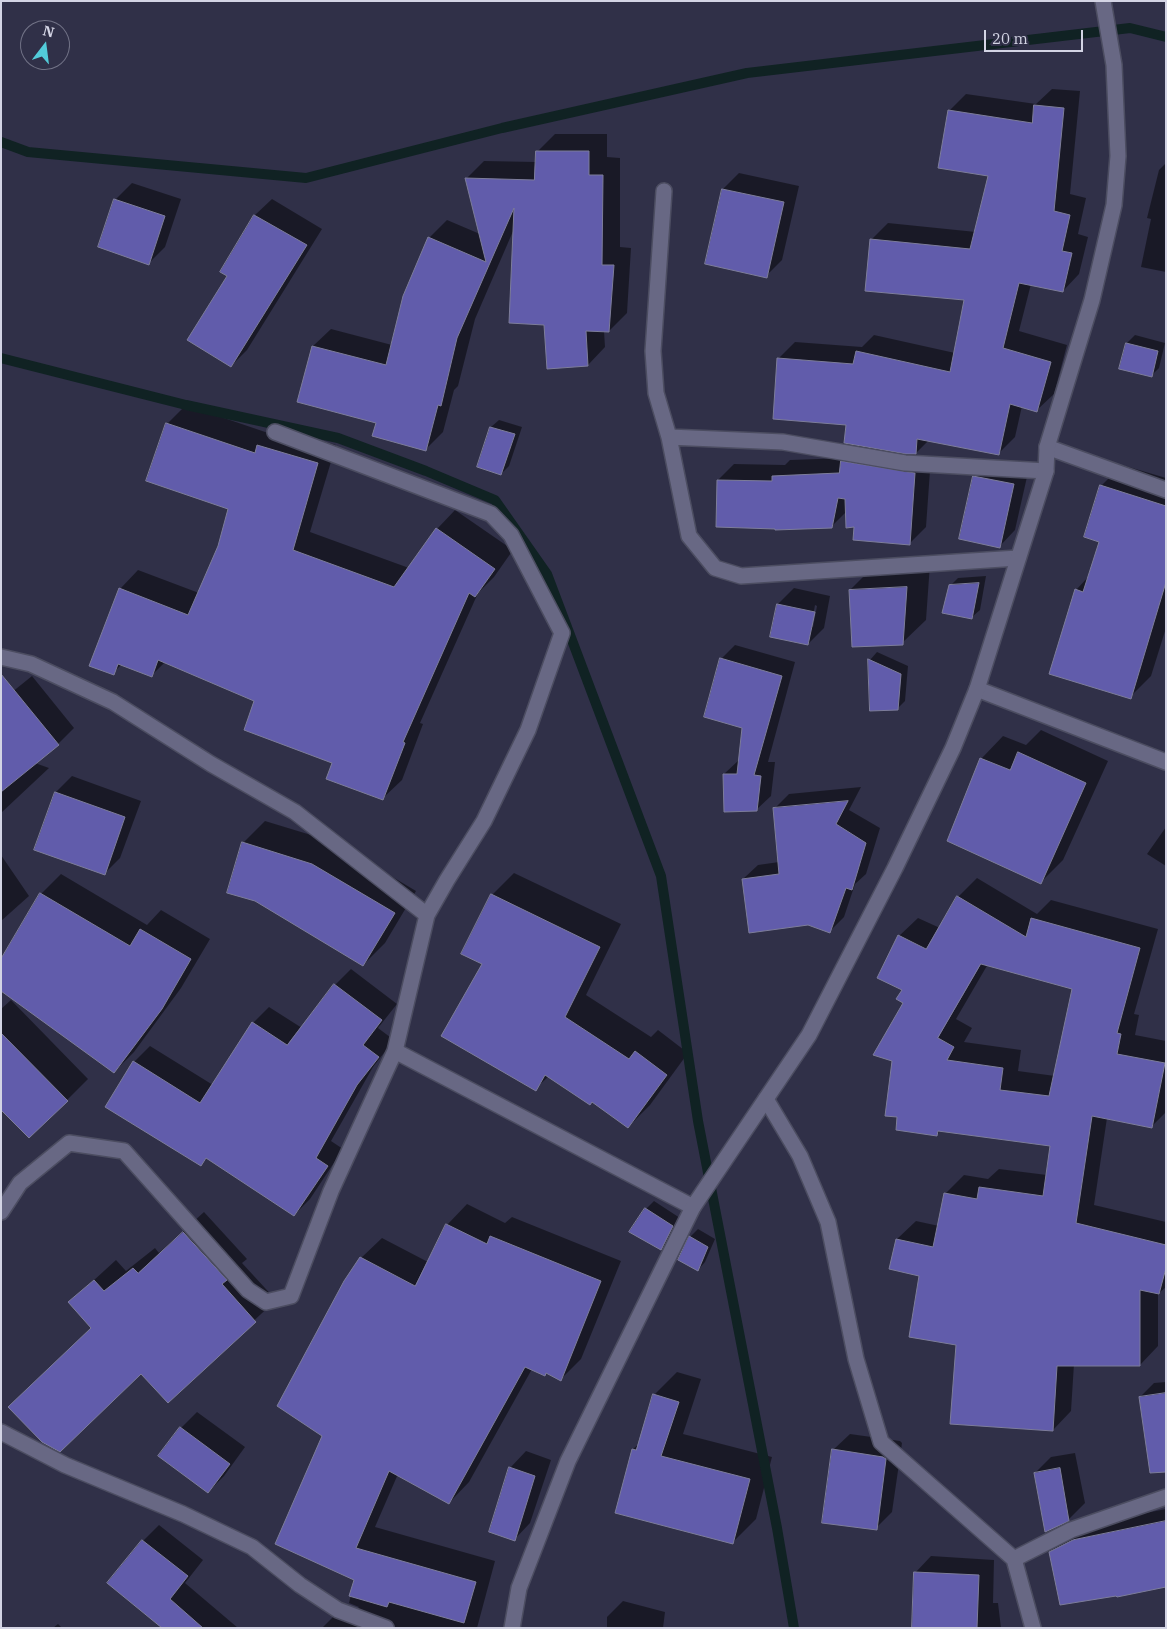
<!DOCTYPE html>
<html>
<head>
<meta charset="utf-8">
<style>
  body { margin:0 }
  #map { position:relative; width:1167px; height:1629px; overflow:hidden; background:#303048; font-family:"IBM Plex Serif",serif }
  canvas { display:block }
  .frame { position:absolute; inset:0; border:2px solid #d3d4e4; pointer-events:none }
  .north { position:absolute; left:20px; top:20px; width:50px; height:50px; box-sizing:border-box; background:#303048; border:1px solid #717286; border-radius:50%; rotate:15deg; font-size:14px; font-weight:700; line-height:20px; text-align:center; color:#d3d4e4 }
  .north::after { content:''; display:block; margin:auto; width:18px; height:22px; background:#52cbd9; clip-path:polygon(50% 0,100% 100%,50% 72%,0 100%) }
  .scale { position:absolute; left:984px; top:30px; width:99px; height:22px; box-sizing:border-box; border:2px solid #d3d4e4; border-top:0; padding-left:6px; font-size:15px; line-height:18px; white-space:nowrap; color:#d3d4e4; -webkit-text-stroke:4px #303048; paint-order:stroke }
</style>
</head>
<body>
<div id="map">
<canvas width="1167" height="1629"></canvas>
<div class="frame"></div>
<div class="north">N</div>
<div class="scale">20 m</div>
</div>
<script>
const c = document.querySelector('canvas').getContext('2d');
c.lineJoin = 'round';
function fill(path, color) {
  c.fillStyle = color;
  c.fill(path, 'evenodd');
}
function strokePath(path, color, width, dash) {
  c.strokeStyle = color;
  c.lineWidth = width;
  c.lineCap = dash ? 'butt' : 'round';
  c.setLineDash(dash || []);
  c.stroke(path);
}
fill(new Path2D(`
  M1052,89L1080,91L1070,194L1086,198L1078,234L1088,237L1079,274L1063,291L1031,284L1019,331L1067,345L1054,394L1037,410L1022,406L1015,437L998,454L929,440L914,455L931,457L926,527L909,544L856,526L847,511L831,527L718,480L734,464L785,465L790,460L846,458L860,444L848,424L778,359L795,342L862,347L874,335L955,353L965,299L871,240L888,223L976,232L989,175L949,111L966,94L1036,104Z
  M555,134H607V157L620,158V247L631,248L627,313L609,331H604L605,347L588,365L545,324L514,229L475,319L458,386L454,390L443,432L426,449L377,422L298,401L313,346L331,329L392,345L404,296L429,238L447,220L480,234L466,179L484,161L537,162V152Z
  M1166,163V272L1141,267L1151,219L1147,218L1159,170Z
  M739,173L799,186L782,260L766,276L707,263L723,189Z
  M132,183L181,199L165,247L148,264L100,247L116,199Z
  M272,199L322,229L247,350L231,366L229,275L222,271L255,215Z
  M1135,335L1165,343L1159,368L1151,376L1127,343Z
  M186,405L271,434L277,427L336,445L310,532L409,568L437,529L455,510L513,550L494,577L478,593L420,723L423,724L402,780L383,798L333,762L256,701L165,662L152,675L122,664L113,673L120,589L138,570L199,593L219,546L230,508L148,480L168,423Z
  M499,420L522,427L509,466L501,474L491,427Z
  M990,461L1029,468L1015,530L999,547L974,477Z
  M1122,465L1166,478V628L1151,676L1130,697L1076,590L1090,575L1101,541V486Z
  M930,564L926,620L902,643L850,590L874,566Z
  M986,576L980,610L972,617L950,586L958,578Z
  M794,588L830,596L824,628L808,644L778,604ZM815,605L817,606L813,627H811Z
  M735,645L795,662L768,762H775L771,796L756,810L724,774L739,760L744,727L721,659Z
  M877,652L908,666L905,701L897,709L870,660Z
  M32,676L74,728L58,744L35,763L49,768L1,813V701Z
  M1041,730L1108,761L1063,860L1041,882L981,759L1003,736L1026,745Z
  M72,776L141,801L120,858L104,874L56,792Z
  M861,787L849,810L880,828L866,874L855,884L844,917L829,932L743,879L758,865L779,862L774,809L789,794Z
  M265,821L334,842L416,891L385,943L363,965L243,843Z
  M1166,827V866L1147,854Z
  M1,855L29,896L1,921Z
  M514,873L621,924L586,995L651,1037L658,1030L688,1053L650,1105L628,1127L593,1101L549,1076L535,1089L484,964L492,895Z
  M61,874L147,925L161,910L210,939L181,988L134,1052L114,1072L41,894Z
  M977,878L1037,914L1051,900L1158,929L1134,1014L1139,1015L1135,1035L1166,1041V1112L1151,1127L1107,1118L1094,1205L1166,1222V1287L1158,1294V1346L1140,1365L1074,1364L1071,1411L1053,1430L957,1344L920,1275L897,1239L916,1221L939,1226L946,1193L964,1175L988,1179L999,1169L1047,1175L1052,1145L941,1130L937,1135L904,1002L899,936L918,918L940,928L958,897ZM988,964L1073,988L1055,1076L1018,1071L1021,1050L964,1042L972,1028L956,1019Z
  M351,969L397,1004L378,1028L394,1040L373,1067L331,1141L343,1149L310,1199L294,1215L208,1157L201,1164L134,1062L150,1046L213,1085L253,1023L269,1007L302,1028L335,985Z
  M11,1000L88,1079L67,1100L1,1108V1009Z
  M654,1201L680,1218L669,1241L661,1249L646,1209Z
  M467,1204L505,1223L512,1217L621,1261L581,1359L561,1379L547,1372L532,1369L469,1482L449,1503L398,1474L375,1527L495,1561L477,1628H322L336,1614L348,1618L359,1607L349,1603L355,1579L324,1435L361,1258L382,1238L428,1262L447,1225Z
  M204,1212L247,1259L242,1263L276,1300L168,1401L141,1373L92,1327L70,1302L116,1260L126,1271L155,1248L159,1253Z
  M698,1229L715,1239L705,1262L698,1270L679,1259L690,1237Z
  M677,1372L701,1379L683,1434L772,1457L756,1519L733,1542L633,1449L640,1443L654,1395Z
  M1166,1382V1437L1140,1397L1154,1383Z
  M197,1412L245,1447L224,1476L208,1492L181,1428Z
  M850,1434L900,1441L902,1443L892,1512L876,1528L833,1450Z
  M526,1451L551,1460L530,1523L514,1540L510,1468Z
  M1075,1453L1085,1503L1068,1520L1035,1473L1051,1457Z
  M1166,1509V1586L1050,1552L1067,1536L1090,1524Z
  M159,1525L203,1560L185,1583L238,1628H164L109,1583L143,1541Z
  M931,1556L994,1560L993,1603H998L1001,1628H913L915,1573Z
  M623,1601L665,1612L663,1628H607V1617Z
  M58,1624L62,1628H53Z`), '#0007');
strokePath(new Path2D(`
  M1,142L28,152L306,178L502,128L747,73L1130,28L1166,37
  M1,358L186,405L338,438L426,471L495,500L547,574L661,876L698,1121L777,1528L794,1628`), '#102223', 10);
const building = new Path2D(`
  M1034,105L1064,108L1054,211L1070,215L1062,251L1072,253L1063,292L1019,283L1003,348L1051,362L1037,412L1010,404L999,455L917,439L916,454H906L844,443L846,425L773,419L777,358L853,364L856,351L950,372L964,300L865,291L870,239L970,249L988,176L938,168L948,110L1032,123Z
  M536,151H589V175H603L602,265H614L609,332L586,331L588,366L547,369L544,325L509,323L514,208L457,338L441,406L438,405L426,451L372,436L376,423L297,402L312,346L386,365L403,296L428,237L486,262L465,178L534,180Z
  M722,189L784,202L767,278L705,264Z
  M114,199L165,216L149,265L98,247Z
  M254,215L307,245L231,367L187,340L227,276L220,272Z
  M1126,343L1158,351L1152,377L1119,369Z
  M166,423L255,453L257,445L318,463L293,550L394,587L436,528L495,569L475,597L469,593L403,742L405,743L383,800L326,779L332,763L244,730L254,701L158,660L152,677L118,664L114,675L89,666L119,588L188,615L218,546L228,509L146,481Z
  M490,427L515,434L501,475L477,467Z
  M841,461L915,473L910,545L853,540L854,527L846,528L845,499L838,498L832,528L775,530V529L716,527L717,480L772,481V476L839,473Z
  M973,476L1014,484L1000,548L959,539Z
  M1100,485L1166,506V582L1131,699L1049,674L1075,589L1083,592L1099,542L1084,537Z
  M979,583L972,619L942,613L949,585Z
  M907,587L903,645L852,647L849,590Z
  M777,604L815,612L808,645L770,637Z
  M720,658L782,676L754,775L761,776L757,811L724,812L723,774H737L742,728L704,717Z
  M868,659L901,674L898,710L870,711Z
  M1,674L59,745L1,792Z
  M1018,752L1086,783L1041,884L947,841L980,758L1010,770Z
  M55,792L125,817L105,875L34,850Z
  M848,801L836,824L866,843L852,890L846,888L830,933L808,925L749,933L742,879L779,874L773,808Z
  M242,842L312,864L395,913L363,966L255,901L227,893Z
  M40,893L130,946L140,929L191,959L162,1009L114,1073L1,991V959Z
  M491,894L600,947L565,1017L629,1059L635,1051L667,1075L628,1128L592,1102L590,1105L545,1075L536,1091L441,1036L482,964L461,954Z
  M957,896L1026,937L1031,918L1140,948L1117,1033L1121,1034L1117,1054L1165,1063L1152,1128L1092,1116L1076,1223L1166,1245V1268L1159,1294L1140,1290V1366H1057L1053,1431L950,1424L956,1345L909,1337L919,1276L889,1269L896,1239L933,1247L944,1193L977,1199L979,1187L1043,1196L1050,1146L938,1131L937,1136L896,1130L897,1117L885,1116L892,1061L873,1055L903,1003L896,999L902,990L877,978L898,935L926,949ZM981,964L1072,989L1049,1096L1000,1090L1003,1068L947,1060L954,1047L938,1038Z
  M334,984L382,1020L363,1045L379,1057L357,1085L316,1158L328,1166L294,1216L206,1158L201,1166L105,1107L133,1061L200,1103L252,1022L287,1045Z
  M1,1033L68,1101L29,1138L1,1110Z
  M645,1208L673,1226L661,1250L629,1232Z
  M446,1224L487,1244L490,1236L601,1281L561,1381L546,1373L545,1376L525,1367L449,1504L389,1471L356,1548L476,1582L464,1623L389,1602L387,1607L349,1596L354,1580L275,1544L322,1436L277,1406L344,1281L360,1257L415,1286Z
  M183,1232L227,1280L222,1284L256,1322L168,1403L141,1374L60,1452L42,1442L8,1407L91,1328L68,1302L94,1280L104,1291L133,1268L138,1273Z
  M689,1236L708,1247L698,1271L678,1260Z
  M1166,1393V1472L1150,1473L1139,1397Z
  M653,1394L679,1402L661,1456L750,1479L733,1544L615,1513L632,1449L636,1450Z
  M180,1427L230,1464L208,1493L158,1456Z
  M832,1449L883,1457L886,1459L877,1530L822,1523Z
  M509,1467L535,1476L515,1541L489,1532Z
  M1060,1468L1069,1521L1045,1532L1034,1473Z
  M1166,1521V1587L1117,1597L1116,1596L1060,1605L1049,1552L1073,1540Z
  M142,1540L188,1576L170,1599L203,1628H162L107,1583Z
  M914,1572L979,1575L977,1628H912Z`);
fill(building, '#615cab');
strokePath(building, '#7d7d9a', 1);
const street = new Path2D(`
  M664,191L653,351L656,393L669,437L689,536L715,568L741,576L1018,558
  M669,437L783,442L905,463L1046,471
  M1047,447L1166,490
  M1,657L31,664L113,702L211,764L295,812L427,915
  M977,689L1166,762
  M395,1051L693,1207
  M766,1099L800,1156L828,1222L856,1359L881,1442L1014,1559L1071,1530L1166,1497
  M1,1212L20,1183L69,1143L124,1151L248,1290L266,1302L291,1296L331,1191L395,1051L427,915L447,880L484,821L528,730L562,633L511,535L491,514L275,432
  M1,1432L65,1465L183,1514L252,1547L300,1585L338,1610L386,1628
  M1014,1559L1033,1628`);
const secondary = new Path2D(`
  M512,1628L519,1588L568,1461L693,1207L809,1035L895,868L953,748L977,689L1046,471L1047,447L1092,300L1114,205L1118,156L1114,65L1103,1`);
strokePath(street, '#4c4d61', 18);
strokePath(secondary, '#4c4d61', 18);
strokePath(street, '#686884', 15);
strokePath(secondary, '#686884', 15);
</script>
</body>
</html>
